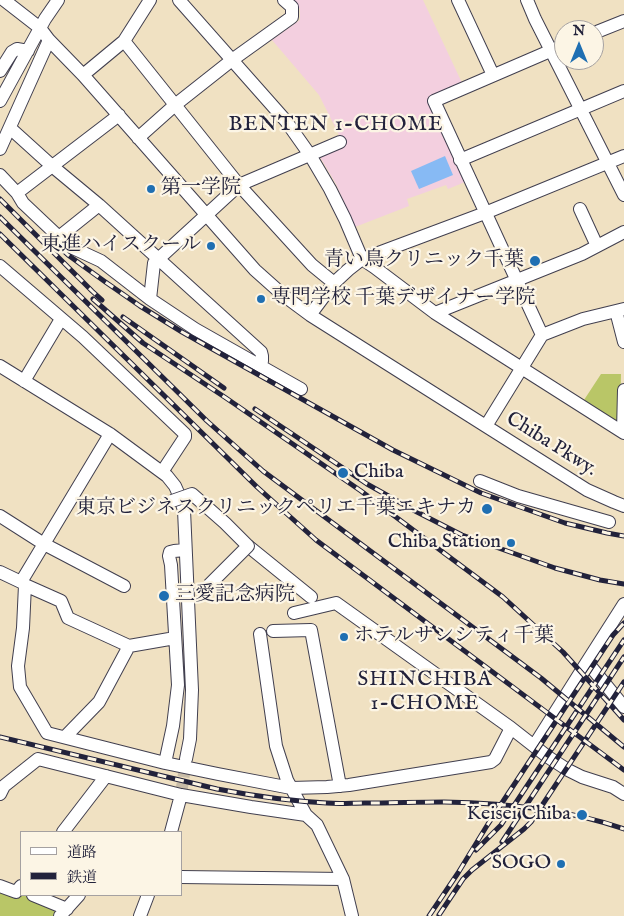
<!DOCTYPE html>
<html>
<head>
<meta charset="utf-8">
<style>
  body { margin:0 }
  #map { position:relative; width:624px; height:916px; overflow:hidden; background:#f0e1c2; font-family:"IM FELL English","Noto Serif JP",serif }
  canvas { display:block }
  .legend { position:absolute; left:20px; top:831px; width:162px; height:65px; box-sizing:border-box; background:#fcf5e5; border:1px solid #a5a1a1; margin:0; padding:6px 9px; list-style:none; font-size:15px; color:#22223b }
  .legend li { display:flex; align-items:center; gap:10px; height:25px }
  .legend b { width:25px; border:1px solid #a5a1a1 }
  .north { position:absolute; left:554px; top:20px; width:50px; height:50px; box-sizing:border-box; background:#fcf5e5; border:1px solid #a5a1a1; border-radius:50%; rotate:0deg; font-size:14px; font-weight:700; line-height:20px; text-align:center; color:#22223b }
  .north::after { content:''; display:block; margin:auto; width:18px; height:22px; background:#1f6fb2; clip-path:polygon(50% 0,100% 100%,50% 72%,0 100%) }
</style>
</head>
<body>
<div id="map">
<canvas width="624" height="916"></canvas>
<ul class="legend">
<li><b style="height:6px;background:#fff"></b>道路</li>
<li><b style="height:6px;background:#22223b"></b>鉄道</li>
</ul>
<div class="north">N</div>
</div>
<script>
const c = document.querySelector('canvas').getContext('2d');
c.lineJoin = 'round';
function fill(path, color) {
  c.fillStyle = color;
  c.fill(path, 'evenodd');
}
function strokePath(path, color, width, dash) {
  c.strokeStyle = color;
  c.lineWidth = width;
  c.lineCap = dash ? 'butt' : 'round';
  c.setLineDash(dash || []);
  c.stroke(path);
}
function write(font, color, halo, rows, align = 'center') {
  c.font = font + ' "IM FELL English","Noto Serif JP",serif';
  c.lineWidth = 4.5;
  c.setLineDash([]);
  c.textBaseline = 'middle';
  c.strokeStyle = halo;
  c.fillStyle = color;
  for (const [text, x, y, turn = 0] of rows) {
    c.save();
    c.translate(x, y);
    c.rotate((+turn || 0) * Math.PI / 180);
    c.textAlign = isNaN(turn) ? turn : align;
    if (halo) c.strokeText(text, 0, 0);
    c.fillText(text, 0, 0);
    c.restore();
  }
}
fill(new Path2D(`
  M289,0H423L463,85L430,99L465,182L448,189L446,185L407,199L409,206L355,227L336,184L314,147L339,135L319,95L272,40L300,20V9Z`), '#f3cfdf');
fill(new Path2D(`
  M601,374H621L620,418L615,421L584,400Z
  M0,890L19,898L22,895H25L62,910L56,916H0Z`), '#b9c667');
fill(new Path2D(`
  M445,156L453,175L419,189L411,171Z`), '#87baf4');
strokePath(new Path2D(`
  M181,795L186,759`), '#c7bba7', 12, [12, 6]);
const minor = new Path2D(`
  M4,0L40,28L49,40L83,75L255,270L283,295L310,315L587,490L614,502L624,506
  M179,0L286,121L310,155L330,189L345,219L362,259L374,267L435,313L624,433
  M458,0L493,75
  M527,0L535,19L624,195
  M594,33L624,21
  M124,41L239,185L312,265L334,283
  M0,71L12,52L17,49L28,51
  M83,75L124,41L150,0
  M0,101L45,19L58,0
  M10,128L52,166L99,205L261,352L262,356V361L258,363
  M138,138L175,105L232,60L292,17V7L284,0
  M0,149L49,40
  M460,160L624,91
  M0,175L17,193L23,203L59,237L73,248L101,261L150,299L195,329L301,389
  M17,193L119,115
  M580,209L597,246
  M59,237L99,205
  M0,266L83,337L185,434V437L162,472
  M150,299L154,263L239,185L340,142
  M616,311L624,342
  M435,313L582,254L624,232
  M310,315L334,283L348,270L362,259L485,213L624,156
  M542,335L434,101L564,45
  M0,366L110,434L167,476L175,486L179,495L184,510L192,690L190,739L186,759
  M24,381L61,319
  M486,426L542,335L583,319L624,309
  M623,432L624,390
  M110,434L21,582L25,585L23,628L18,666L20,687L47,733L165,763L218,774L291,788L327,787L349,785L491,762L495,759L511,728
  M480,481L518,496L609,522
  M0,516L44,544L124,586
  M248,546L311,597
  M0,572L21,582
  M25,585L61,601L68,618L129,646L175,638
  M624,604L587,662L624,707
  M294,613L336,603L511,728L548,757L568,770L582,777L613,787L624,794
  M273,631L311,630L340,786
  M260,634L276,746L287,780L306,815
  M65,737L99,702L129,646
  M534,746L587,662
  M165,763L173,726L178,685L171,565L169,556L170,552L174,551L185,550
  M0,794L4,786L38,759L181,795L251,807L306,815L317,825L343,879L352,916
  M63,832L106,776
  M171,832L181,795
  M181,877L343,879
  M0,886L16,892L21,886
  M33,895L67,909
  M60,916L79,895
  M140,916L148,895`);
strokePath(minor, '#413f4f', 14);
strokePath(minor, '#fff', 12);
const rail = new Path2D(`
  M0,199L92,291L102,300
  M0,217L207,421L263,471L541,678L624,747
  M0,234L257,487L316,540L624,770
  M49,238L68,255L104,281L140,306L182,332L393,450L481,493L565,523L607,533L624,536
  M93,299L143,343L226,398L361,491L503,597L563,652L624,720
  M123,317L224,388
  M255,409L367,484L417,512L462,535L555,568L600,580L624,584
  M0,737L217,789C254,796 290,801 327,803C339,804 352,803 365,803C391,803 418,802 444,802C504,803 568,809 624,829
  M502,842L624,657
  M476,850L501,825L624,640
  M439,915L463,879L472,870L524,829L531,822L624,682
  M429,916L458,873L488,824L613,635L624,623`);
strokePath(rail, '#22223b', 5);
strokePath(rail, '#fcf5e5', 3, [9]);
const minorBridge = new Path2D(`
  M172,501L192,494L225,523L248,546L209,585`);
strokePath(minorBridge, '#413f4f', 14, []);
strokePath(minorBridge, '#fff', 12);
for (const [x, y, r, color] of [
  [151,189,5,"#1f6fb2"],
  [211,246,5,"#1f6fb2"],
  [535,261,6,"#1f6fb2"],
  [261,299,5,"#1f6fb2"],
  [343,473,6,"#1f6fb2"],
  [487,509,6,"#1f6fb2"],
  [511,543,5,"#1f6fb2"],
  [164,596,6,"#1f6fb2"],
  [344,637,5,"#1f6fb2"],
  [582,815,6,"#1f6fb2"],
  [561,864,5,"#1f6fb2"]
]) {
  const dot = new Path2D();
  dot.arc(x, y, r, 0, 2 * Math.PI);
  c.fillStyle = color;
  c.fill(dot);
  strokePath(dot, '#fcf5e5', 2);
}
write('20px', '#22223b', '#fcf5e5', [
  ["第一学院",161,189,"left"],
  ["東進ハイスクール",201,246],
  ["青い鳥クリニック千葉",524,261],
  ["専門学校 千葉デザイナー学院",271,299,"left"],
  ["Chiba",354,473,"left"],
  ["東京ビジネスクリニックペリエ千葉エキナカ",476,509],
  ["Chiba Station",501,543],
  ["三愛記念病院",175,596,"left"],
  ["ホテルサンシティ千葉",354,637,"left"],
  ["Keisei Chiba",571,815],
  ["SOGO",551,864]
], 'right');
write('20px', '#22223b', '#fcf5e5', [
  ["Chiba Pkwy.",551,445,32]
]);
c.letterSpacing = '1px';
write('21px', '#22223b', '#fcf5e5', [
  ["BENTEN 1-CHOME",336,126],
  ["SHINCHIBA",425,681],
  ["1-CHOME",425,705]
]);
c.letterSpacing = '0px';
</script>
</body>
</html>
